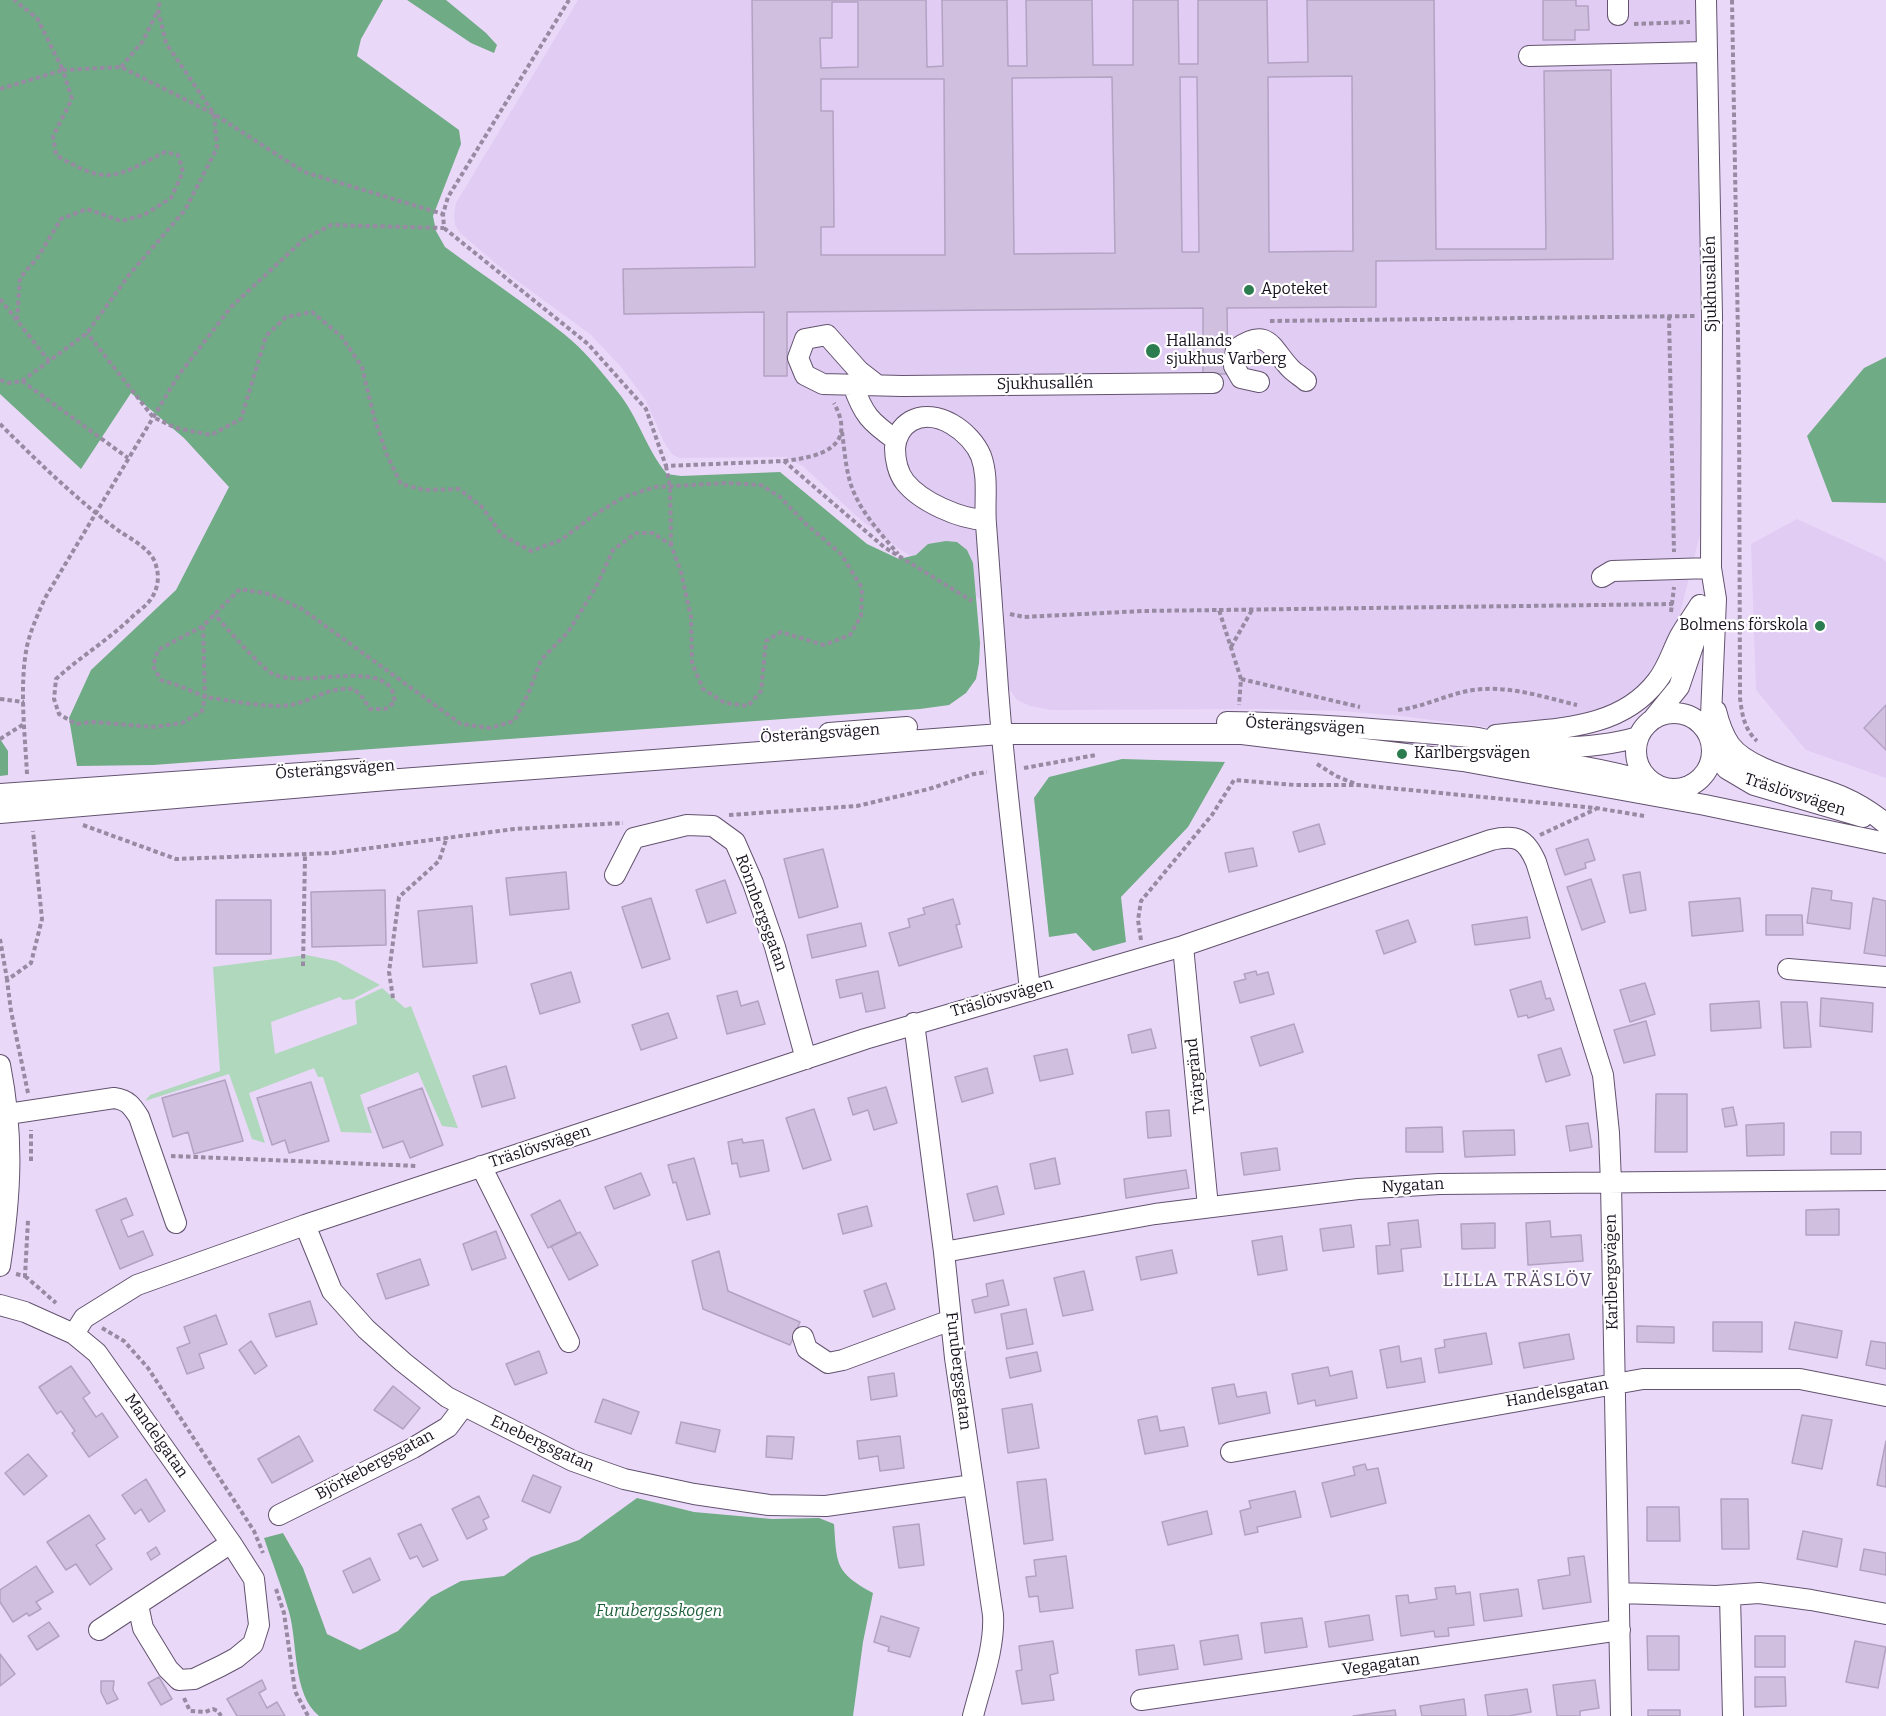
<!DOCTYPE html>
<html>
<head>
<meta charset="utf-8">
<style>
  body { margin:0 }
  canvas { display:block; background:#ead8f9 }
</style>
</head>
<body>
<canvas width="1886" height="1716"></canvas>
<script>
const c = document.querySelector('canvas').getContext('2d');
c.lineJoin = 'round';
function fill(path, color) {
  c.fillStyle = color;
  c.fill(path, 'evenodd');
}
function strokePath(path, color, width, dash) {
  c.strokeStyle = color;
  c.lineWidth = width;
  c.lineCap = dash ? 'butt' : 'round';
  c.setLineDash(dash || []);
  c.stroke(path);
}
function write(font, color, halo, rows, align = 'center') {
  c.font = font + ' Bitter,serif';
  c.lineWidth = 4.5;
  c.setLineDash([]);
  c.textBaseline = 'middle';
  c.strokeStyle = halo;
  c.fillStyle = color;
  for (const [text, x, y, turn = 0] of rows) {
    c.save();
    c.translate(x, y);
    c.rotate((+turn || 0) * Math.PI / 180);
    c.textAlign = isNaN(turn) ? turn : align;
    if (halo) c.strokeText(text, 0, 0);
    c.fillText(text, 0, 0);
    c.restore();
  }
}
fill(new Path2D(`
  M578,0H1696L1700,215V535L1679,617L1661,662L1636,693L1600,715L1493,728L1401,716L1342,711L1261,709L1051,710L1030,706L1017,700L1009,689L1004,670V606L978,598L898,548L855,515L803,466L786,457L679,458L672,454L665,444L645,399L621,367L590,334L512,277L460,233L455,225L454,215L456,203Z
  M1797,519L1882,558L1886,562V778L1806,750L1756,690L1751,544Z`), '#e1ccf3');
fill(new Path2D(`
  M306,955L336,961L380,985L353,999L343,1000L340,997L271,1022L275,1054L357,1024L355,1001L382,988L405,1008L411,1006L458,1128L442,1126L418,1072L360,1095L372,1133L341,1132L323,1077H318L314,1068L249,1093L265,1143L252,1139L229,1074L145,1101L150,1095L220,1071L213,967Z`), '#b0d8bd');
fill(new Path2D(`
  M0,0H383L361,39L357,56L459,130L461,144L433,216L436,231L445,247C484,276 525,303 564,334C584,350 601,371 617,391C638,416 646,449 667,474L681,476L780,472L867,544L899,559L916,555L928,544L946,541L957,542L967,550L973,563L980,643L979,663L976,679L966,693L949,705L920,709L153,765L77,766L69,718L91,670L176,590L229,487L184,438L131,393L81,469L0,394Z
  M407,0H446L486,33L497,45L494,53L471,43Z
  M1886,357V503L1832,502L1807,436L1864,368Z
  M0,739L8,751V775L0,776Z
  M1122,759L1225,762L1188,827L1121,897L1126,942L1093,951L1076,933L1049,937L1034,798L1049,777Z
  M637,1498L694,1512L772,1519L819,1518L834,1524C837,1565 835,1572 873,1593L863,1642L853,1716H319C292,1694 298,1643 289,1612C282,1587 272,1562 264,1538L283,1533L303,1568L327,1634L360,1650L398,1631L431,1597L461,1581L504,1576L531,1557L579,1540Z`), '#6fab84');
const building = new Path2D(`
  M752,0H926L927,67L943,66L942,0H1007L1008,66H1027L1026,0H1092L1093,65H1133V0H1178L1179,64H1198V0H1267L1268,63L1308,62L1307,0H1434L1436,249H1546L1544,71L1611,70L1613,259L1376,261V307L1227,308L1228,374H1203V308L787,312V376H764V312L624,314L623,269L755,267ZM832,2H858V67L821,68L820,38H832ZM1352,76L1353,251L1269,252L1268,77ZM1112,77L1115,253L1014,254L1012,78ZM1180,77H1197L1199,252H1182ZM821,79H944L945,255H821V227H834L833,111H821Z
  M1543,0H1576V6H1588L1589,30H1575V40H1543Z
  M1886,705V750L1864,728Z
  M1319,824L1325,844L1299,852L1293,832Z
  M1588,839L1595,860L1585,863L1586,868L1565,875L1556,849Z
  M1253,848L1257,866L1229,872L1225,853Z
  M823,849L838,907L799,918L784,859Z
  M566,872L569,909L510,915L506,878Z
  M1640,872L1646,910L1630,913L1623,875Z
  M1591,879L1605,922L1582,930L1567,887Z
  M725,880L736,913L707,923L696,890Z
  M1812,888L1832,891L1831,900L1852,903L1850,929L1807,923Z
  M385,890L386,945L312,947L311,892Z
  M651,898L670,959L642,968L622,907Z
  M1740,898L1743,931L1692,936L1689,902Z
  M1873,898L1886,901V956L1864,953Z
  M953,899L960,924L956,925L962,947L899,966L889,933L910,927L908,919L925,914L923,908Z
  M216,900H271V954H216Z
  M472,906L477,963L423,967L418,911Z
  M1766,915H1802L1803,935H1766Z
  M1527,917L1530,938L1475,945L1472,925Z
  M1408,920L1416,942L1384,954L1376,931Z
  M861,923L866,946L812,958L807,935Z
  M878,971L885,1008L866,1012L862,993L840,998L836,980Z
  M1256,971L1257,975L1268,972L1274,994L1240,1003L1234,982L1246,979L1244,974Z
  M571,972L580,1002L540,1014L531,984Z
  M1541,981L1546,999L1550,998L1554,1010L1528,1018L1527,1015L1518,1017L1510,990Z
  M1645,983L1655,1014L1630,1022L1620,990Z
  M737,991L741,1006L758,1001L765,1024L727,1034L717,996Z
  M1821,998L1873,1003L1872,1032L1820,1026Z
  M1759,1001L1761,1028L1711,1031L1710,1004Z
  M1781,1002H1807L1811,1047L1784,1048Z
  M668,1013L677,1038L641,1050L632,1025Z
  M1646,1021L1655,1055L1624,1063L1614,1030Z
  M1294,1024L1303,1052L1260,1066L1251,1037Z
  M1151,1029L1156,1048L1132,1053L1128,1035Z
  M1561,1048L1570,1075L1546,1082L1538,1055Z
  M1067,1049L1073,1074L1040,1081L1034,1056Z
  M506,1066L515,1098L482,1107L473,1076Z
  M987,1068L993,1093L962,1102L955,1077Z
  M225,1080L243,1141L194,1154L188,1132L173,1137L162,1098Z
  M311,1082L329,1141L289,1153L285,1140L272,1145L257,1098Z
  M886,1087L897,1123L874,1130L868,1110L853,1115L848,1098Z
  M422,1088L443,1145L410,1158L403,1141L383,1148L368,1108Z
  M1656,1094H1687V1152H1655Z
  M1733,1107L1737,1125L1725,1127L1722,1109Z
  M814,1109L831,1160L803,1169L786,1118Z
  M1169,1110L1171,1136L1148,1138L1146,1112Z
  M1588,1123L1592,1147L1570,1151L1566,1126Z
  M1784,1123V1155L1747,1156L1746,1125Z
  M1442,1127L1443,1152H1406V1128Z
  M1514,1130L1515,1155L1465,1157L1463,1131Z
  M1831,1132H1861V1154H1831Z
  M742,1139L743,1143L763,1140L769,1171L740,1177L737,1163L732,1164L728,1142Z
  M1277,1148L1280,1170L1244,1175L1241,1153Z
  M694,1158L710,1214L687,1220L676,1182L673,1183L668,1165Z
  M1055,1158L1060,1184L1035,1189L1030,1164Z
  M1186,1170L1189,1188L1126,1198L1124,1179Z
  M641,1173L650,1195L614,1209L605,1187Z
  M997,1186L1004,1214L974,1221L967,1194Z
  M126,1198L133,1215L121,1220L128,1237L143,1231L153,1255L120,1269L96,1210Z
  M560,1200L577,1234L548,1248L531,1215Z
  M867,1206L872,1226L843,1234L838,1214Z
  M1839,1209V1235H1806V1210Z
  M1418,1220L1421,1247L1401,1249L1403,1271L1378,1274L1376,1246L1390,1245L1388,1223Z
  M1550,1221L1551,1237L1581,1235L1583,1261L1528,1265L1526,1223Z
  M1495,1223V1248L1462,1249L1461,1224Z
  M1351,1225L1354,1247L1323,1251L1320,1229Z
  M496,1231L506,1258L472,1270L463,1244Z
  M580,1232L598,1265L569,1280L551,1246Z
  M1282,1236L1287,1270L1258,1275L1252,1241Z
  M1172,1250L1177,1273L1141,1280L1136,1257Z
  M719,1251L728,1291L800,1322L790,1345L703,1309L692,1261Z
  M420,1259L429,1285L386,1299L377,1274Z
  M1084,1271L1093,1310L1063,1316L1054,1278Z
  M1003,1280L1009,1305L975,1313L972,1300L988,1296L986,1284Z
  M886,1283L895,1309L873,1317L864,1291Z
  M310,1301L317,1324L276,1337L269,1314Z
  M1026,1309L1033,1344L1007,1349L1001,1314Z
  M216,1315L227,1344L199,1354L204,1368L187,1374L177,1348L190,1343L184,1327Z
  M1713,1322H1762V1352L1713,1351Z
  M1795,1322L1842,1331L1837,1358L1789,1349Z
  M1637,1326L1674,1327V1343L1637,1342Z
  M1486,1333L1492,1364L1439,1373L1435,1349L1445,1347L1444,1340Z
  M1569,1334L1574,1359L1524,1368L1519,1343Z
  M251,1341L267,1366L255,1374L239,1350Z
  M1871,1341L1886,1343V1369L1866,1365Z
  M1399,1346L1401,1362L1421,1358L1425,1382L1387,1388L1380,1350Z
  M539,1351L547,1373L515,1385L506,1364Z
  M1037,1352L1041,1371L1010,1378L1006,1358Z
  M71,1366L90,1393L83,1398L96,1417L102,1413L118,1437L89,1457L72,1433L75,1431L61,1411L57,1414L39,1387Z
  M1328,1367L1330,1376L1352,1371L1357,1398L1316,1406L1315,1400L1298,1404L1292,1374Z
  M894,1373L897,1396L871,1400L868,1377Z
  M1234,1384L1237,1397L1266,1392L1270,1413L1219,1424L1212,1388Z
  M393,1386L420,1408L403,1429L374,1410Z
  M603,1399L639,1412L631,1434L595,1422Z
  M1032,1404L1039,1448L1008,1453L1002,1409Z
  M1802,1415L1832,1420L1822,1469L1792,1463Z
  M1157,1416L1160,1431L1184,1427L1188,1446L1145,1454L1138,1420Z
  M681,1422L720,1430L715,1452L676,1443Z
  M299,1436L313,1461L272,1483L258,1459Z
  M767,1436L794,1437L792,1459L766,1457Z
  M900,1436L904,1468L880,1471L878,1456L859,1459L857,1441Z
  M1886,1441V1487L1877,1485Z
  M28,1454L47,1476L24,1495L5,1473Z
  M1365,1464L1367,1470L1378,1468L1386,1503L1331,1517L1322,1483L1355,1475L1353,1467Z
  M533,1475L561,1487L550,1513L522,1501Z
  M146,1479L165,1511L149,1522L141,1509L135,1514L122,1495Z
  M1046,1479L1053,1540L1024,1544L1017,1482Z
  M1295,1491L1301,1517L1257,1527L1258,1532L1245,1535L1240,1511L1251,1508L1249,1501Z
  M479,1496L489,1517L483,1520L487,1529L467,1539L452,1509Z
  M1721,1499H1748L1749,1549H1722Z
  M1647,1507H1679L1680,1541H1647Z
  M1207,1511L1212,1534L1168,1545L1162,1522Z
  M89,1515L105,1539L96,1545L112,1569L90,1585L76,1564L66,1570L47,1542Z
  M421,1524L438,1560L423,1567L417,1556L410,1559L398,1534Z
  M919,1524L924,1565L899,1568L893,1527Z
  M1803,1531L1842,1539L1837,1567L1797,1559Z
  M156,1547L160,1554L151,1560L147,1553Z
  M1864,1549L1886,1553V1575L1860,1570Z
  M1066,1556L1073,1608L1040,1612L1038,1596L1029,1597L1026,1577L1036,1576L1034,1560Z
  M1584,1556L1591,1602L1543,1609L1538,1580L1570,1575L1568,1558Z
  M370,1558L380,1580L353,1593L343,1571Z
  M36,1566L53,1592L36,1602L41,1609L29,1616L27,1613L13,1622L0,1602V1590Z
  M1455,1586L1456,1594L1470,1592L1474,1625L1448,1628L1449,1636L1435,1637L1434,1631L1401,1636L1396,1596L1408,1595L1409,1603L1437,1599L1435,1588Z
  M1518,1589L1522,1616L1484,1621L1480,1594Z
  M1369,1615L1373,1640L1329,1647L1325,1622Z
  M881,1616L919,1628L910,1657L888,1651L889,1647L874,1642Z
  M1302,1618L1307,1647L1265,1653L1261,1623Z
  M49,1622L59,1636L37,1650L28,1636Z
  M1238,1635L1242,1659L1204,1665L1200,1641Z
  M1647,1636H1679V1670H1648Z
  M1755,1636H1785V1667H1755Z
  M1053,1641L1058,1673L1050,1675L1054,1700L1022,1704L1016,1671L1022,1670L1019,1646Z
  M1855,1641L1886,1647L1878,1688L1846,1682Z
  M1174,1645L1178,1669L1139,1675L1136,1650Z
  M0,1654L15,1674L0,1686Z
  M159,1677L172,1699L161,1705L148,1683Z
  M1755,1677H1785L1786,1706L1755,1707Z
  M262,1680L266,1689L259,1693L267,1708L277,1702L285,1716H237L227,1699Z
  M1595,1680L1599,1708L1580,1711V1716H1557L1553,1685Z
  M101,1681H114L113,1690L118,1699L107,1704L101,1692Z
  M1527,1689L1531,1712L1509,1716H1488L1485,1695Z
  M1464,1699L1466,1716H1422L1420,1706Z
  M1395,1710L1396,1716H1353Z
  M1648,1710H1680V1716H1648Z`);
fill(building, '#d0bfdf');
strokePath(building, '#b3a2c2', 1.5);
const minor = new Path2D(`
  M1618,0V15
  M1706,0L1712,316L1711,568L1716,599L1710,739
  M1529,56L1707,52
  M1259,382L1241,378L1234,366L1236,349C1269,325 1272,350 1291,369C1296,374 1302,377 1306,381
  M853,385C863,414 870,422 896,440
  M877,385L859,371L827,335L805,339L798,358L805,375L823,384L902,386L1213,383
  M985,520C960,519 921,502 905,482C898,473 895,459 895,448C896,437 901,427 911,421C937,407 971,432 981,456C989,478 984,501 986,524C989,569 993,614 996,660C1003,770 1018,880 1030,990
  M1602,577L1612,571L1711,568
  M1716,711C1719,723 1723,735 1730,745C1750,772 1812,783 1843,797C1859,804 1872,812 1886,824
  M1636 751a38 38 0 1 1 76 0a38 38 0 1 1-76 0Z
  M1653,719L1679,687L1696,637L1700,611
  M1227,722C1308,723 1389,730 1470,737C1484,738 1497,744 1511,745C1554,749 1597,749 1638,737
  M829,733L907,727
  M1496,735C1553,728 1619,731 1657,681C1668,667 1672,651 1680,636C1686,625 1694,615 1700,605
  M1713,751L1727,769L1754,785L1863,817
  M1517,761C1563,761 1608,770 1652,783
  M0,794L359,769
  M0,813L387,780L1001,734H1242L1463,761L1705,805L1886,843
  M615,875L634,838L687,825L713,826L735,842L753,883L775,947L806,1059
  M1183,946L1208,1207
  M1788,969L1886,977
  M914,1023L944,1252L955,1358L993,1615C995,1648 981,1684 973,1716
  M0,1065C14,1136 11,1194 0,1266
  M8,1114L114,1098C128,1100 132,1106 139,1117L176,1223
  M481,1166L569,1342
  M305,1225L332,1291L366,1329L403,1362L447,1397L573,1461L624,1479L694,1494L769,1505L826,1506L973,1485
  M944,1252L1155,1214L1358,1189L1439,1184L1886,1180
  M0,1305L25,1312L74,1334L84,1318L137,1285L305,1225L865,1039L1183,946L1491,840C1517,834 1526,839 1536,862L1603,1075L1609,1133L1611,1183L1621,1716
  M74,1334L97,1353L231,1543L99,1630
  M803,1337L807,1349L828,1363L843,1360L951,1320
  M1231,1452L1643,1379H1800L1886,1396
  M279,1515L413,1448L448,1427L463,1407
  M1620,1593L1716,1596L1759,1593L1811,1600L1886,1614
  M1730,1596L1733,1716
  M138,1605L143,1628L168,1669L179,1680L194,1679L221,1666L236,1658L253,1644L259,1625L254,1579L231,1543
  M1141,1700L1620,1630`);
strokePath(minor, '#63536f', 22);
strokePath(new Path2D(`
  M1732,0L1739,393L1740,698C1742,714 1744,729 1757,741
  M1634,24L1690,22
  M121,67L143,41L158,10
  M0,89L63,70L37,18L14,0
  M444,228L588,344L646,409L666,466L784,461L884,547L972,601
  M0,299L49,361
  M1669,316L1674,552
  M17,320L20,278L38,257L61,219L87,209L121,221L144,215L171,198L183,172L178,155L165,152C114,178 108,186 56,155L53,136L72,99L63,70L121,67L214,114L304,172L443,214
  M1270,321L1695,316
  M0,380L9,383L22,381L87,333L129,275L185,210L217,148L214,114L166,43L158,10L160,0
  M22,381L128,458
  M0,424C38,462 76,499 119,531C130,538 148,548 154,560C160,574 159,587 151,599C147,605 140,610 134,615C110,639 81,656 56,679L54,699L59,714L76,724L93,722L154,727L182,723L202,711L205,697L180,686L161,680L153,666L158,650L203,626L240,589L270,594L302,609L461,724L490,728L514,721L529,692L541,660L568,632L596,587L613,550L636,533H653L671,545L681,572L691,617L692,663L703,689L725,703L748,706L761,691L766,641L781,632L824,645L850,635L861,616L862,588L841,554L806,524L780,497L761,485L727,483L655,487L624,497L594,515L561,540L531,551L502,535L482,507L459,489L424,490L401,484L387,455L374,417L362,367L341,336L312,312L286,317L266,336L241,419L211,435L176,428L153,417L87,333
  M842,432C845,453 846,478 856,497C866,518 883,536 898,554
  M784,461C819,457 858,448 834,403
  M666,466L670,487L671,545
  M1219,610L1673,604
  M1671,612L1674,587
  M1010,614L1024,617L1142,611L1219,610L1241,679L1239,705
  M203,626L205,697C229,700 273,710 295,704C318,698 328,687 354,689L363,698L370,709H385L395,702C394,698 393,691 391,688C370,662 305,688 273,674C263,670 224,625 214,614
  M1231,647L1252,610
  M1241,679L1360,707
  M0,699L24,702
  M1398,710C1424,707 1447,694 1473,690C1509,685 1543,697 1577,705
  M0,739L24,724
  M1317,764L1336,776L1358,785
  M1024,768L1096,755
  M27,774C25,734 19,686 27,646C31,629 38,614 45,598L178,376L231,307L303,240L331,225L444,228L443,214L448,197L569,0
  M729,815L857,806L929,789L974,774L987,772
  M83,825L176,859L333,853L514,829L623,823
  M1540,835L1596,809
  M0,939L7,979
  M1141,940L1138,920L1141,901L1212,815L1234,780L1295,785H1358L1596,808L1644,816
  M303,966L305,855
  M393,998L389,972L399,897L439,861L447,837
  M28,1093L11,1011L7,980L31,963L42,919L33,831
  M171,1156L418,1166
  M31,1161V1130
  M16,1274L25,1276L28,1220
  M25,1276L56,1303
  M102,1328L124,1341L148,1368L254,1531L263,1553
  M276,1589L284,1613L295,1691L308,1716
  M184,1698L190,1711L205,1712L213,1709L218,1711L221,1716`), '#978aa2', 4, [4.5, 3]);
strokePath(minor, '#fff', 20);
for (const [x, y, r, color] of [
  [1249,290,6,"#2b7c4e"],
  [1153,351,8,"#2b7c4e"],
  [1820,626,6,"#2b7c4e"],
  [1402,754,6,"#2b7c4e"]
]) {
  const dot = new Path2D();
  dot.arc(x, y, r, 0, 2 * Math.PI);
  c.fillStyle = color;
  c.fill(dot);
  strokePath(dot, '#fff', 2);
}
write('16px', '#19131f', '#fff', [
  ["Sjukhusallén",1711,284,-91],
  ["Sjukhusallén",1045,384,-1],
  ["Österängsvägen",1305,726,3],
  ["Österängsvägen",820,734,-4],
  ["Österängsvägen",335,770,-4],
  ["Träslövsvägen",1795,795,18],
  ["Rönnbergsgatan",761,913,70],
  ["Träslövsvägen",1002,998,-16],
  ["Tvärgränd",1196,1076,-96],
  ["Träslövsvägen",540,1147,-18],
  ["Nygatan",1413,1186,-3],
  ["Karlbergsvägen",1612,1272,-91],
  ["Furubergsgatan",958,1371,83],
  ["Handelsgatan",1557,1393,-10],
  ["Mandelgatan",156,1436,55],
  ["Enebergsgatan",542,1444,25],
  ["Björkebergsgatan",375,1465,-28],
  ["Vegagatan",1381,1665,-8]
]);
write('16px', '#19131f', '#fff', [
  ["Apoteket",1261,290],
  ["Hallands",1166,342],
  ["sjukhus Varberg",1166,360],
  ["Bolmens förskola",1808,626,"right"],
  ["Karlbergsvägen",1414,754]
], 'left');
write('italic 16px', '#1e613b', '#fff', [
  ["Furubergsskogen",659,1612]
]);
c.letterSpacing = '1.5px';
write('18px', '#5a4b66', '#fff', [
  ["LILLA TRÄSLÖV",1518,1281]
]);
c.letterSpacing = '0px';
</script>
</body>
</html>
